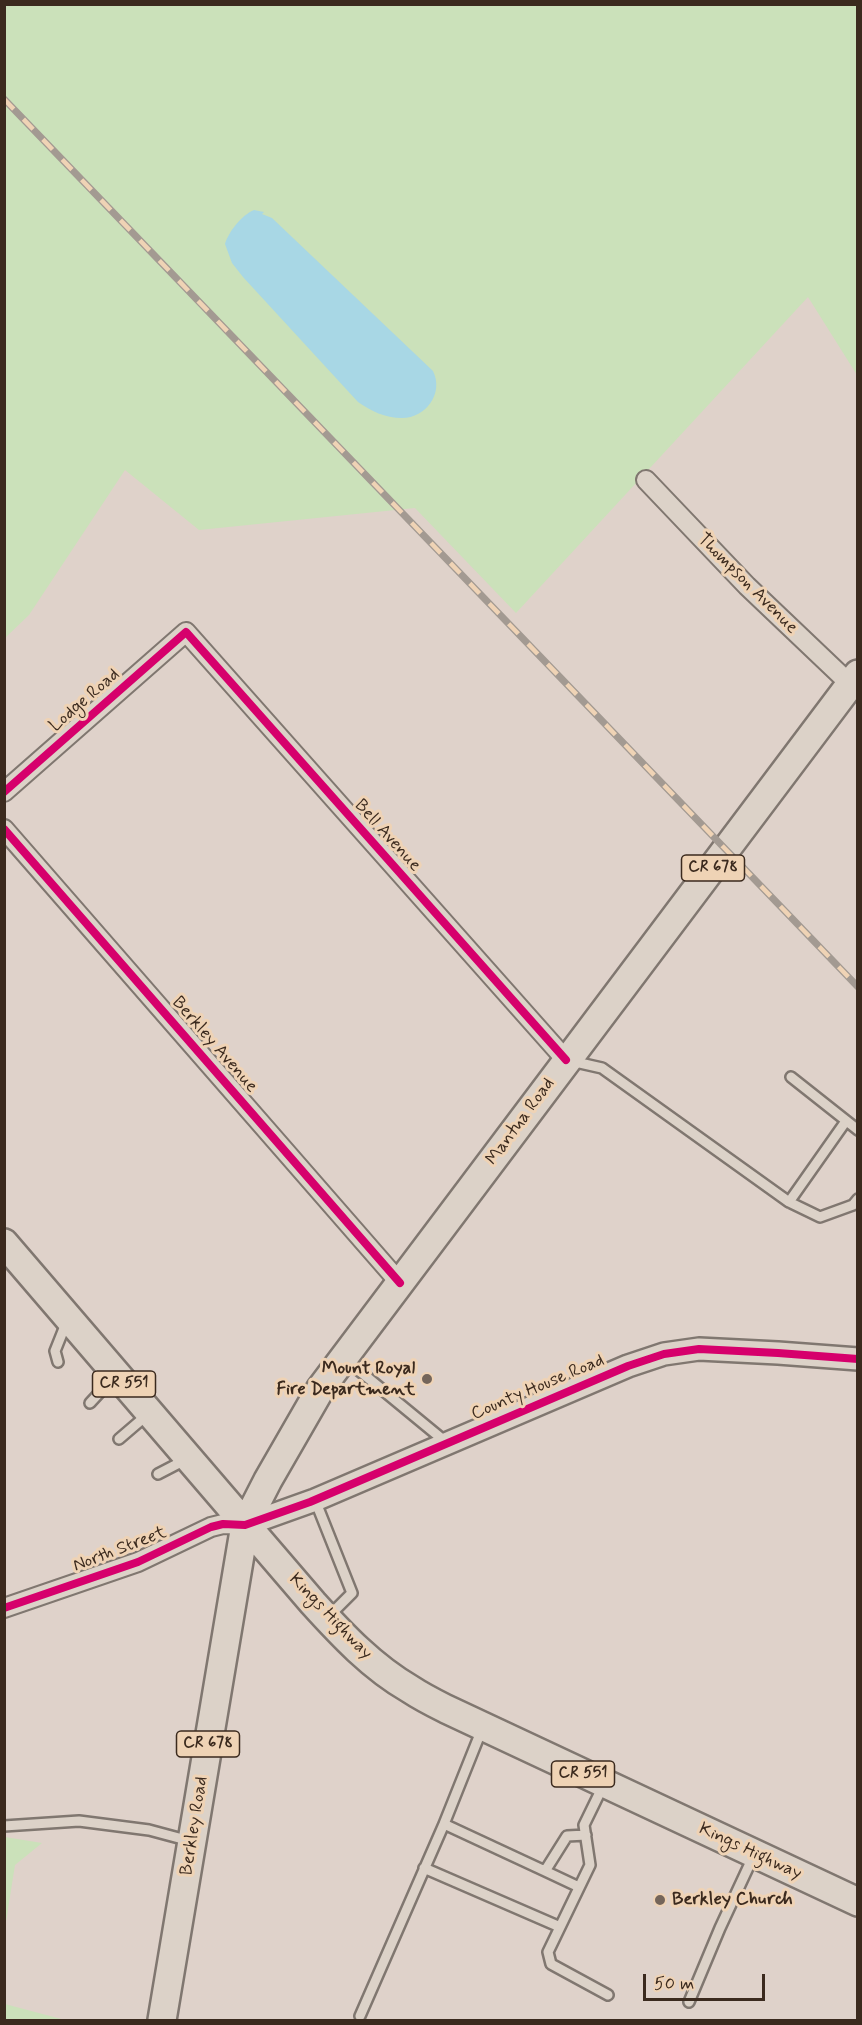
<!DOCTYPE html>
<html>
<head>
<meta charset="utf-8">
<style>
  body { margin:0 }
  #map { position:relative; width:862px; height:2025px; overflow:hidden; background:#dfd2ca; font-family:Mynerve,sans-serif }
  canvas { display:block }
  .frame { position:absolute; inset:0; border:6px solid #3b2a1e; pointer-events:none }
  .scale { position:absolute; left:643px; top:1974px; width:122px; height:27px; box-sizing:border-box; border:3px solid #3b2a1e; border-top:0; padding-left:8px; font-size:18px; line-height:21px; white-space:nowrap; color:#3b2a1e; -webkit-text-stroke:4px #efd3b5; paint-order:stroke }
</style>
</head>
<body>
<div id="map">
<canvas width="862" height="2025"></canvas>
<div class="frame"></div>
<div class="scale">50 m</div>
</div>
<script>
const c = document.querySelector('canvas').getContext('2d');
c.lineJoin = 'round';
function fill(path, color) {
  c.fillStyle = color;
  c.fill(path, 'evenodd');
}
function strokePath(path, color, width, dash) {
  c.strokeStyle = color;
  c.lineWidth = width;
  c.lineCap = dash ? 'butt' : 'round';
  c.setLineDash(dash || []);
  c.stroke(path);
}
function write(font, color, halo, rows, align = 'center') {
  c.font = font + ' Mynerve,sans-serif';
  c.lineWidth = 6;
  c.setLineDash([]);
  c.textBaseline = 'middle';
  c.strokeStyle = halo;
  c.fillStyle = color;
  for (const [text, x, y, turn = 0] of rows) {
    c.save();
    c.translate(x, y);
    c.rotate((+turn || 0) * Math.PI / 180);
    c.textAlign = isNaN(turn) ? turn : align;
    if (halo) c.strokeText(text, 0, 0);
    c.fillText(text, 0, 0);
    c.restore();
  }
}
fill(new Path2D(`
  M5,5H857V375L808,297L516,613L415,508L199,530L125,470L29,615L5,638Z
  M5,1837L42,1843L15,1865L5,1928Z
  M5,2004L65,2020H5Z`), '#cbe1ba');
fill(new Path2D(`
  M254,210L264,212L262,214L272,218L433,371C444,393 426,418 402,418C385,418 371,411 358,402L243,277L232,263L225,244C229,231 242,215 254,210Z`), '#a8d7e5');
const service = new Path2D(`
  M571,1061L602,1068L789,1202L820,1217L853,1205L858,1199
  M791,1077L858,1130
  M789,1202L846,1121
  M345,1359L447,1443
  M58,1362L55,1351L67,1321
  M90,1403L115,1376
  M119,1439L147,1415
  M158,1474L185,1460
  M315,1500L352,1593L329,1616
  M603,1786L584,1825L590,1865L548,1952L551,1964L608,1995
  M444,1824L545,1871L567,1836L586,1835
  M4,1826L79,1821L149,1830L190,1841
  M424,1868L560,1927
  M545,1871L579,1887
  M689,2002L720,1928L753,1857
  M360,2016L444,1824L482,1729`);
const minor = new Path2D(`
  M646,480L747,586L850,684
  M4,792L186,632L566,1060
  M4,829L400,1283
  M4,1608L138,1562L211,1527L223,1524L245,1525`);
const tertiary = new Path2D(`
  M245,1525L315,1500L628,1366L664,1354L699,1349L778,1353L858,1359`);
const primary = new Path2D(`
  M4,1243L313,1603C342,1635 372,1667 410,1689C422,1697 434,1703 446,1709L858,1902
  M162,2020L245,1525L268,1480L321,1388L858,674`);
strokePath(service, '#807770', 14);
strokePath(minor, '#807770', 22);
strokePath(tertiary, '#807770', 26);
strokePath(primary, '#807770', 32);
strokePath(service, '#dcd2c8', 9);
strokePath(minor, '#dcd2c8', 18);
strokePath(tertiary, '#dcd2c8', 21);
strokePath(primary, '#dcd2c8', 27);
const rail = new Path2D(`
  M4,99L858,987`);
strokePath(rail, '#a39a92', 7);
strokePath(rail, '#efd3b5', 4.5, [14]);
strokePath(new Path2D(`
  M4,792L186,632L566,1060
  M4,829L400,1283
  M4,1608L138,1562L211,1527L223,1524L245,1525L310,1502L628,1366L664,1354L699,1349L778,1353L858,1359`), '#d6006c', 8);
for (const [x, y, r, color] of [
  [427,1379,6,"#74655a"],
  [660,1900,6,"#74655a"]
]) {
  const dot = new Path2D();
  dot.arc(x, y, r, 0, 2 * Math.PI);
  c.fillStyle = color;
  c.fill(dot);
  strokePath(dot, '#efd3b5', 2);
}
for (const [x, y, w] of [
  [713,868,63],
  [124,1384,63],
  [208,1744,63],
  [583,1774,63]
]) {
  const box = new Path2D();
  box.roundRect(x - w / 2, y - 13, w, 26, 4.5);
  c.fillStyle = '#efd3b5';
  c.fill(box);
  strokePath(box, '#3b2a1e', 1.5);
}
write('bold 16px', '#3b2a1e', null, [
  ["CR 678",713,868],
  ["CR 551",124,1384],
  ["CR 678",208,1744],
  ["CR 551",583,1774]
]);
write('18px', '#3b2a1e', '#efd3b5', [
  ["Thompson Avenue",747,584,45],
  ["Lodge Road",85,701,-41],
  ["Bell Avenue",387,836,48],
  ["Berkley Avenue",214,1045,49],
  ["Mantua Road",521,1122,-54],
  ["County House Road",538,1388,-23],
  ["North Street",120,1550,-21],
  ["Kings Highway",330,1617,46],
  ["Berkley Road",195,1826,-81],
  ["Kings Highway",750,1852,25]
]);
write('bold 18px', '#3b2a1e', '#efd3b5', [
  ["Mount Royal",415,1369],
  ["Fire Department",415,1390],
  ["Berkley Church",672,1900,"left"]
], 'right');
</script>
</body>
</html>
